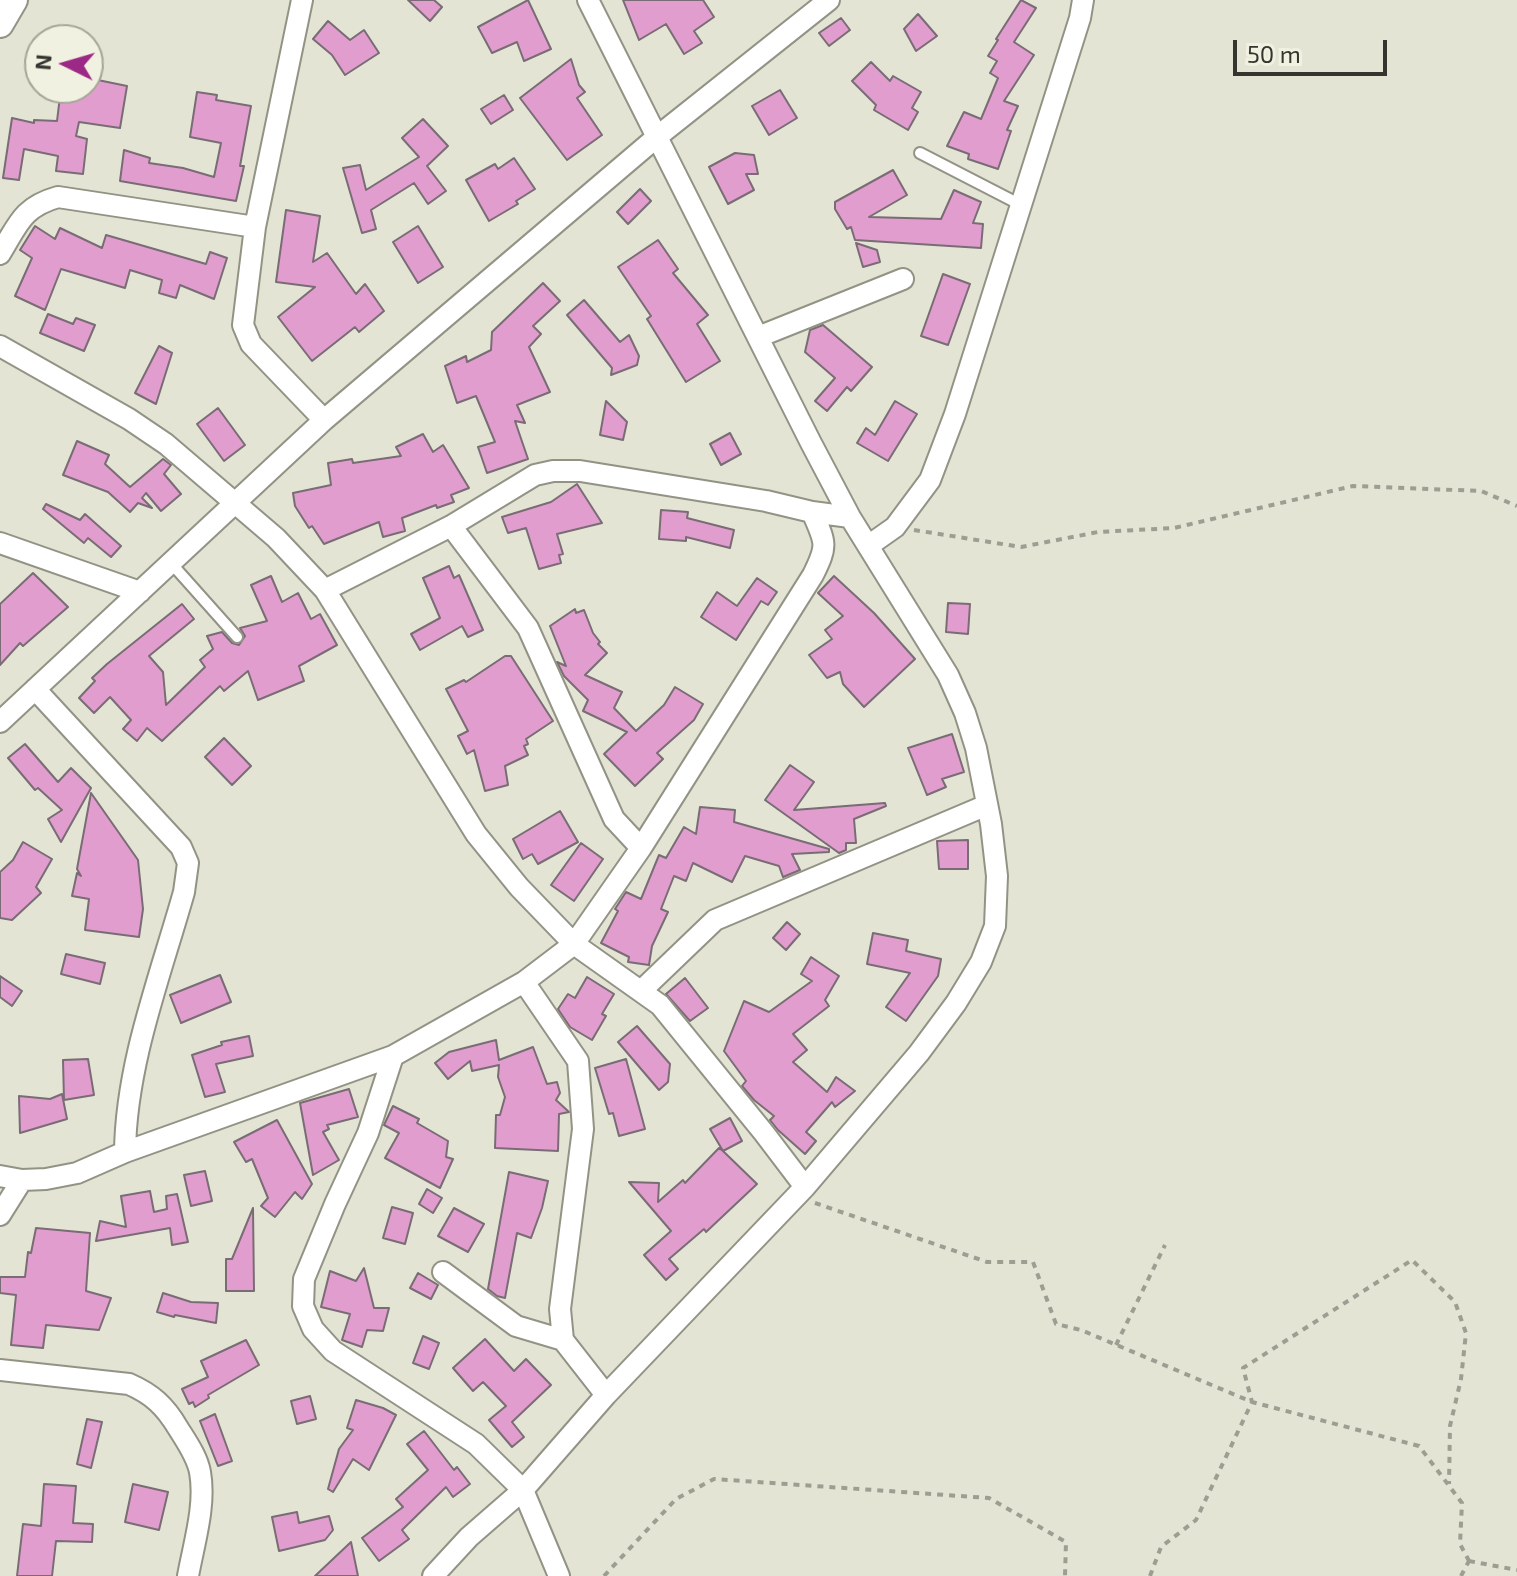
<!DOCTYPE html>
<html>
<head>
<meta charset="utf-8">
<style>
  body { margin:0 }
  #map { position:relative; width:1517px; height:1576px; overflow:hidden; background:#e3e4d4; font-family:"Exo 2",sans-serif }
  canvas { display:block }
  .north { position:absolute; left:24px; top:24px; width:80px; height:80px; box-sizing:border-box; background:#f1f1e1; border:2px solid #a5a699; border-radius:50%; rotate:275deg; font-size:22px; font-weight:700; line-height:32px; text-align:center; color:#34352e }
  .north::after { content:''; display:block; margin:auto; width:28px; height:36px; background:#9c2985; clip-path:polygon(50% 0,100% 100%,50% 72%,0 100%) }
  .scale { position:absolute; left:1233px; top:40px; width:154px; height:36px; box-sizing:border-box; border:4px solid #34352e; border-top:0; padding-left:10px; font-size:24px; line-height:28px; white-space:nowrap; color:#34352e; -webkit-text-stroke:6px #f1f1e1; paint-order:stroke }
</style>
</head>
<body>
<div id="map">
<canvas width="1517" height="1576"></canvas>
<div class="north">N</div>
<div class="scale">50 m</div>
</div>
<script>
const c = document.querySelector('canvas').getContext('2d');
c.lineJoin = 'round';
function fill(path, color) {
  c.fillStyle = color;
  c.fill(path, 'evenodd');
}
function strokePath(path, color, width, dash) {
  c.strokeStyle = color;
  c.lineWidth = width;
  c.lineCap = dash ? 'butt' : 'round';
  c.setLineDash(dash || []);
  c.stroke(path);
}
const building = new Path2D(`
  M408,0H434L442,7L430,21Z
  M528,0L551,49L524,61L517,42L492,53L478,27Z
  M623,0H703L714,17L694,31L702,43L684,54L666,24L639,40Z
  M1021,0L1036,8L1014,42L1034,55L1004,101L1018,106L1007,130L1011,131L998,169L968,159L969,154L947,146L964,112L981,119L998,78L990,73L997,61L988,56L998,40L996,39Z
  M918,14L937,36L916,51L904,29Z
  M841,18L850,30L829,46L819,33Z
  M328,21L350,40L364,30L379,53L345,75L332,55L313,39Z
  M571,59L579,85L585,92L577,98L602,135L567,160L520,98Z
  M871,62L890,81L893,76L921,92L912,108L918,112L908,130L874,110L876,105L852,81Z
  M88,78L127,86L120,128L79,122L76,136L87,139L83,174L56,171L58,156L24,149L19,180L3,178L12,118L34,123V120L57,121L61,88H88Z
  M780,90L797,118L769,135L752,106Z
  M197,92L217,95L216,100L251,106L240,166H244L236,201L120,181L124,150L150,158L149,163L183,168L214,177L221,143L190,137Z
  M504,95L513,110L491,124L481,109Z
  M423,119L448,146L427,166L446,191L428,204L414,183L371,210L376,229L362,233L343,168L360,165L366,190L419,157L402,138Z
  M735,153L754,155L758,174H746L754,190L728,204L709,167Z
  M514,158L535,189L516,201L518,204L489,221L466,180L495,164L498,169Z
  M893,170L907,195L869,217L941,219L954,190L981,202L973,223L983,224L981,248L855,240L851,227L847,229L835,209V202Z
  M640,189L651,201L628,224L617,212Z
  M286,210L320,216L313,262L327,253L356,294L365,284L384,311L359,332L355,327L312,361L278,317L315,287L276,282Z
  M35,226L55,239L60,228L102,248L106,235L206,264L210,252L227,258L214,299L180,285L176,298L159,293L162,280L130,270L125,288L61,269L45,310L15,296L32,258L20,250Z
  M418,226L443,267L418,283L393,242Z
  M658,240L678,269L673,273L708,315L697,324L720,361L686,382L647,319L651,316L618,267Z
  M856,243L877,250L880,262L863,267Z
  M943,274L970,284L948,345L921,336Z
  M543,283L560,301L533,326L541,334L529,347L550,392L517,405L525,423L515,421L528,459L487,473L478,447L495,442L476,396L457,403L445,366L466,356L467,362L491,350L492,332Z
  M584,300L620,342L629,335L639,356L637,365L611,375L612,368L567,315Z
  M48,314L73,324L76,318L95,325L84,351L40,333Z
  M823,325L872,367L851,391L847,387L827,411L815,401L835,378L805,352L810,330Z
  M159,346L172,353L156,404L135,393Z
  M606,401L627,422L623,440L600,435Z
  M895,401L917,414L888,461L857,443L866,428L875,435Z
  M218,408L245,445L224,461L197,424Z
  M730,433L741,454L721,465L710,444Z
  M423,434L433,452L443,445L469,488L451,495L454,502L437,508L436,505L402,518L405,531L383,537L379,522L324,544L312,526L309,528L295,506L293,493L331,485L328,463L352,459L353,463L401,456L396,447Z
  M77,441L109,455L105,464L130,487L163,459L171,465L164,474L181,494L161,511L146,493L142,498L152,508L138,503L130,512L108,492L63,475Z
  M577,484L602,523L557,534L563,554L559,555L561,563L539,569L526,528L508,533L502,517L551,502Z
  M46,504L80,520L85,514L121,546L111,557L88,538L84,543L43,509Z
  M661,510L688,512L687,518L734,530L730,548L686,537V541L659,539Z
  M449,566L454,578L459,575L483,630L468,637L462,626L420,650L411,634L440,618L423,578Z
  M33,573L68,607L23,646L20,643L0,665V604Z
  M271,576L282,602L298,593L311,619L320,614L337,645L299,666L304,681L258,700L248,671L224,691L220,686L162,741L147,728L137,741L123,729L131,720L110,697L94,713L79,698L95,681L92,678L107,664L182,604L194,619L149,656L163,672L166,705L205,667L200,660L213,649L207,636L222,632L232,643L239,645L245,636L240,628L267,621L251,585Z
  M834,576L874,613L915,659L864,707L843,684L840,672L827,678L809,655L832,639L825,630L843,616L818,593Z
  M757,578L777,592L768,605L761,601L736,640L701,617L717,592L737,606Z
  M948,603L970,604L968,634L946,632Z
  M575,609L576,613L584,610L593,633L600,642L598,644L607,653L585,675L622,692L614,708L636,731L664,705L675,687L703,704L694,720L657,753L663,759L635,786L604,754L627,732L583,711L588,700L564,676L557,662L566,666L550,626Z
  M505,656H511L553,721L526,739L528,744L524,746L528,755L505,766L508,785L485,791L474,750L467,754L458,736L468,731L446,689L464,680L466,682Z
  M952,734L964,772L942,779L946,787L927,795L908,748Z
  M224,738L251,766L232,785L205,757Z
  M25,744L58,782L71,768L91,788L61,842L48,819L62,810L38,788L35,790L8,758Z
  M790,765L814,782L794,810L885,803L886,806L854,819L856,843H846V850L839,853L765,800Z
  M91,793L138,860L143,909L139,937L85,930L89,899L72,896L77,873L81,876L77,869Z
  M700,807L735,810L734,822L829,849V852L792,854L800,870L783,877L779,866L745,856L732,882L693,863L686,881L674,876L661,909L668,912L652,946L649,965L628,962L629,957L601,943L618,911L615,909L626,892L641,899L659,855L666,858L684,827L696,834Z
  M560,811L578,842L538,864L532,854L523,859L513,839Z
  M968,840V869H939L937,841Z
  M23,842L52,859L36,887L41,893L12,920L0,918V872L13,860Z
  M581,843L603,859L574,901L551,885Z
  M787,922L800,934L786,950L773,938Z
  M873,933L908,940L906,951L941,959L938,976L906,1021L886,1007L910,973L867,964Z
  M66,954L105,963L100,984L61,974Z
  M811,957L839,976L825,1000L829,1006L793,1034L807,1050L793,1062L827,1092L836,1077L855,1091L835,1107L832,1102L806,1132L816,1141L805,1154L778,1130L770,1120L774,1116L754,1100L742,1086L746,1081L724,1051L744,1001L769,1012L812,981L801,974Z
  M220,975L231,1002L181,1023L170,995Z
  M0,976L22,991L12,1006L0,997Z
  M587,977L614,994L602,1014L606,1016L592,1040L570,1027L558,1009L568,994L575,998Z
  M685,978L708,1008L690,1021L666,994Z
  M637,1026L670,1064L668,1082L659,1090L618,1042Z
  M249,1036L253,1056L216,1064L225,1092L205,1097L192,1055L222,1045L221,1042Z
  M496,1040L499,1060L533,1047L547,1084L557,1082L560,1093L556,1100L569,1112L559,1114L558,1151L495,1148L496,1115H500L505,1097L498,1077L499,1065L472,1071L470,1061L448,1079L435,1063L449,1052Z
  M88,1059L94,1095L64,1100L63,1060Z
  M626,1059L645,1129L619,1136L613,1113L609,1114L595,1068Z
  M349,1089L358,1117L327,1125L329,1129L323,1132L339,1160L313,1175L300,1103Z
  M62,1094L67,1119L20,1133L19,1096L50,1099Z
  M393,1106L419,1119L417,1123L448,1141L446,1157L453,1159L440,1188L385,1158L399,1133L384,1125Z
  M730,1118L742,1141L723,1151L757,1184L706,1232L704,1229L669,1259L678,1269L666,1280L644,1255L671,1231L629,1182L659,1183L658,1202L683,1180L685,1183L719,1148L723,1151L710,1129Z
  M277,1120L312,1184L302,1199L295,1192L275,1217L261,1206L268,1198L252,1159L246,1162L234,1142Z
  M205,1171L212,1201L191,1206L184,1175Z
  M509,1172L548,1181L542,1208L531,1238L517,1233L505,1298L497,1296L488,1289Z
  M427,1189L442,1198L433,1213L419,1204Z
  M150,1191L154,1212L167,1209L166,1196L177,1194L188,1242L172,1245L170,1228L96,1241L100,1221L126,1227L121,1196Z
  M392,1207L413,1213L405,1244L383,1238Z
  M253,1208L254,1291H226V1259H232Z
  M454,1208L484,1224L468,1252L438,1236Z
  M36,1228L90,1233L86,1291L111,1298L99,1330L46,1325L43,1348L11,1345L16,1295L0,1293V1277H25L28,1252L31,1253Z
  M364,1268L374,1308H389L383,1331L367,1330L362,1347L342,1340L350,1314L321,1307L330,1271L356,1281Z
  M418,1273L438,1285L431,1299L410,1288Z
  M163,1293L191,1302L218,1303L216,1323L175,1315L174,1317L157,1312Z
  M423,1336L439,1343L429,1369L413,1363Z
  M485,1339L514,1371L526,1359L551,1385L512,1422L524,1437L512,1447L489,1420L506,1406L483,1382L473,1391L453,1368Z
  M246,1340L259,1365L208,1395L209,1398L195,1407L193,1402L189,1404L182,1389L208,1377L201,1361Z
  M310,1396L316,1419L297,1424L291,1401Z
  M356,1400L383,1408L396,1415L369,1470L353,1459L333,1492L328,1489L339,1449L353,1430L347,1428Z
  M215,1414L232,1461L218,1466L200,1421Z
  M87,1419L102,1422L91,1468L77,1464Z
  M424,1431L454,1470L457,1467L470,1484L453,1497L446,1487L402,1530L409,1539L379,1561L362,1538L403,1507L396,1499L428,1470L407,1444Z
  M44,1484L76,1486L73,1523L93,1524L92,1542L56,1541L52,1576H17L23,1524L41,1526Z
  M133,1484L168,1492L159,1530L125,1522Z
  M297,1512L299,1523L329,1516L333,1530L325,1540L279,1551L272,1517Z
  M351,1542L358,1576H315Z`);
fill(building, '#e29dcf');
strokePath(building, '#796c75', 2);
const service = new Path2D(`
  M920,153L1021,205
  M171,563L237,637`);
const minor = new Path2D(`
  M302,0L255,227L243,325L251,344L324,420
  M0,254C18,225 22,207 58,197L255,227
  M758,337L903,279
  M0,346L129,419L166,444L276,538L325,590L476,834L519,887L574,944L660,1005L764,1133L805,1187
  M451,526L528,628L614,819L641,848
  M0,543L140,592
  M868,546L895,527L930,480L955,414L1080,18L1083,0
  M325,590L451,526L535,475L553,471H580L766,501L812,512L850,517
  M35,689L181,847L188,863L184,892C160,977 126,1064 125,1152
  M0,722L324,420L658,136L829,0
  M524,982L578,1061L583,1129L560,1309L563,1340L606,1395
  M641,991L715,920L987,805
  M393,1056L368,1133L335,1204L304,1279L303,1306L313,1329L333,1351L476,1444L523,1490L559,1576
  M0,1176L22,1180L46,1179L77,1173L125,1152L393,1056L524,982L574,944L641,848L813,575C828,545 826,543 812,512
  M0,1215L22,1180
  M443,1272L516,1326L563,1340
  M0,1370L129,1384C152,1394 165,1406 178,1428C186,1441 197,1456 200,1472C206,1505 194,1543 188,1576
  M433,1576L469,1537L523,1490L606,1395L805,1187L919,1053L956,1003L981,962L995,926L997,876L991,824L976,748L965,713L948,675L850,517L811,443L588,0`);
const tertiary = new Path2D(`
  M0,24L14,0`);
strokePath(service, '#939385', 14);
strokePath(minor, '#939385', 24);
strokePath(tertiary, '#939385', 30);
strokePath(new Path2D(`
  M914,530L1021,547L1098,532L1174,528L1353,486L1481,491L1517,506
  M815,1203L987,1262H1033L1056,1324L1081,1330L1252,1402L1419,1446L1462,1503L1460,1544L1469,1561
  M1116,1345L1165,1245
  M1469,1561L1517,1570
  M604,1576L676,1499L714,1479L989,1498L1066,1542L1065,1576
  M1150,1576L1161,1547L1196,1520L1252,1402L1243,1368L1412,1260L1455,1302L1466,1333L1461,1379L1450,1426L1449,1484
  M1461,1576L1469,1561`), '#9d9e92', 4, [6, 6]);
strokePath(service, '#fff', 10);
strokePath(minor, '#fff', 20);
strokePath(tertiary, '#fff', 26);
</script>
</body>
</html>
